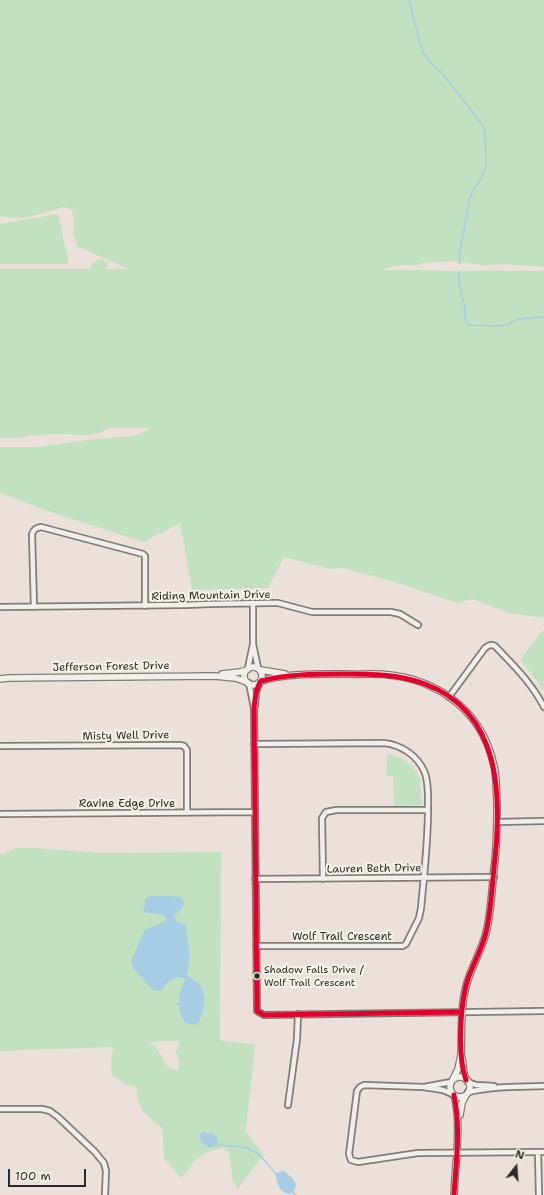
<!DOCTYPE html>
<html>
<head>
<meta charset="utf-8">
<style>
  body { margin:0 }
  #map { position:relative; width:544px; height:1195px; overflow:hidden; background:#ece1da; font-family:"Shantell Sans",sans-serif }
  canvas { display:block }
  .north { position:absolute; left:496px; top:1147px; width:40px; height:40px; -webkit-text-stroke:3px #f7f3e8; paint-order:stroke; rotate:17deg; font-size:11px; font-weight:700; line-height:16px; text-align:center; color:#2b2b2b }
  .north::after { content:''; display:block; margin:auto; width:14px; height:18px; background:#2b2b2b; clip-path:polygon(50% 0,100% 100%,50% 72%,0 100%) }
  .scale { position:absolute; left:8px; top:1169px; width:78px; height:18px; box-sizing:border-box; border:2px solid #2b2b2b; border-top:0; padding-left:5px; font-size:12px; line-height:14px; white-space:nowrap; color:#2b2b2b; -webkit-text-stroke:3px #f7f3e8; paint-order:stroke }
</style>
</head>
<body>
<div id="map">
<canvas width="544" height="1195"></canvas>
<div class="north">N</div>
<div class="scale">100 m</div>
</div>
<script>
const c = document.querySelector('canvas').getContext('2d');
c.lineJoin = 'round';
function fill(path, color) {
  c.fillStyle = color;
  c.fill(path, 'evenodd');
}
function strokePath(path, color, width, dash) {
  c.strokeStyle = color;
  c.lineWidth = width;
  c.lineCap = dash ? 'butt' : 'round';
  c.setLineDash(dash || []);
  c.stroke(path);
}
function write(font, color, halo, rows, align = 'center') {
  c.font = font + ' "Shantell Sans",sans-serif';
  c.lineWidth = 4;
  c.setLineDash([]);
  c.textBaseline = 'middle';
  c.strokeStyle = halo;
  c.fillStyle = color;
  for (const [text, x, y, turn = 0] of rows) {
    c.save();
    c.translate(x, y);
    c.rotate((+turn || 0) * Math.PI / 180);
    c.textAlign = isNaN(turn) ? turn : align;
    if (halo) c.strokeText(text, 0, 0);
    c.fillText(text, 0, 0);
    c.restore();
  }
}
fill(new Path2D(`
  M0,0H544V267L505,264L482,265L453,261L424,263L415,265H401L386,268L383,270L544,271V618L508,613L473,599L457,603L392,581L342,568L330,569L284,557L268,588L192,590L180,523L143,542L45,510L0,493V447H38L94,439L136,436L150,428H109L102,432L90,435L55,434L26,436L20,438H0V269H90L92,263L99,259L107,262L108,265L105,269H129L78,247L73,234L74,223L72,210L64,207L26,218L0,217Z
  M58,214L69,264H0V224Z
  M542,631H544V692L534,677L520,660Z
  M387,754L404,759L414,769L420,779L422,805L394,806L393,776H386Z
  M16,848H37L102,853L221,852L220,1040L255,1045L246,1131L263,1155L238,1189L233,1181L229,1153L223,1148L207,1152L197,1159L181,1178L164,1159L162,1128L144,1113L138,1100L136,1087L125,1084L112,1075C111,1066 110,1056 114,1047L0,1051V854H5L6,852ZM180,1041L176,1052L179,1063L178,1070C164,1071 164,1056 156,1048C154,1045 151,1044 148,1042Z`), '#c1e1c0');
fill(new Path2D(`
  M151,896H168L181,897L184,902L182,909L174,915L176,921L185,924L190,955L187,975C190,979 195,980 199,984C208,994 204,1013 198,1024C184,1026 181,1019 179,1006L176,1005L177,1003L180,1002L179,995L185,979C175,974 167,982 161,991L153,990L133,968L131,961L145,930L166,921L164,915L143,912L145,903V899Z
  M202,1132L214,1134L218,1139L217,1144L214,1147H208L201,1142L200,1136Z
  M282,1170C292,1178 302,1182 291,1194C278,1193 277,1182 275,1172L280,1173Z`), '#a7cde4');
strokePath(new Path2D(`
  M409,0L419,40L424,54L432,64L442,73L471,110L483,126L485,133L486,166L480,181L474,189L470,197L459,256L460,264
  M459,272C458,283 461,293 464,304C466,311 463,319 468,325L497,326L507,325L518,319L544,317
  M217,1144C226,1147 234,1145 243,1147C256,1148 267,1163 275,1173
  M293,1192L296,1195`), '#a7cde4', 1.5);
const minor = new Path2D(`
  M0,607L185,605L210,604L269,603H278L312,612H391L400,614L418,625
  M34,607L32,534C34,529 36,528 41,527L143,554L145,556V606
  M253,644L258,668
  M248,668L253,644V603
  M249,683L254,708L257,1011L264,1015L544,1011
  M449,697L485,648C489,645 491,644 495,646C514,666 531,682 544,707
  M254,708L255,706L256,692L260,682
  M254,744L384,743C402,745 418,756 425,773C429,785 428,797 428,810C428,843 424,875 421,908L419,918L406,944L403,946H256
  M0,746L180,745L184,746L187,750V812
  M0,814L255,812
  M497,822L544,821
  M255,879L494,877
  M323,879L322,818L326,812L336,810H428
  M468,1082L476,1085L494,1086
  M424,1087L451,1082
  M468,1092C493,1086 518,1087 544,1086
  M452,1094L443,1090L423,1087L364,1085L360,1087L357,1091L349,1154L351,1160L358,1162L418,1153L544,1152
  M288,1105L297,1039L298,1014
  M0,1109H42L50,1111L58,1117L95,1152L104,1163L106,1171L105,1195
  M538,1152L539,1195`);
const tertiary = new Path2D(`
  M244 676a9 9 0 1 1 18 0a9 9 0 1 1-18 0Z
  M261,670L285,674
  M222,674L240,672L247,670
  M0,679L8,678L214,676L235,678L247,682
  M261,681C289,671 338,675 369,674C429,673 481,705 494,766C497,778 496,790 497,803C497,825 497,847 494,869C492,889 491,910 487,929C483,948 472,965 467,983C460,1006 462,1031 461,1055C464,1063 462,1071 466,1080
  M450 1087a10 10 0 1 1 20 0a10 10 0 1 1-20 0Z
  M453,1079L458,1069L461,1055
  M460,1115L462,1103L466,1095
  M454,1195C455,1166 462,1122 454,1095`);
strokePath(minor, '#827d7a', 8);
strokePath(tertiary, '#827d7a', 8);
strokePath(minor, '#f1efea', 4.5);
strokePath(tertiary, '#f1efea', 5.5);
strokePath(new Path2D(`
  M261,681C287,674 315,674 342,674C371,674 398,674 425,684C503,713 502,799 494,868C492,888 491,908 487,928C484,945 475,960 469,976C460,1001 457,1055 466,1080
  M260,682L256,692L254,708L257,1011L264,1015L462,1012
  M454,1095C461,1128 456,1162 454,1195`), '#e4002b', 5);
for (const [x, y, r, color] of [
  [257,976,3.5,"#2b2b2b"]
]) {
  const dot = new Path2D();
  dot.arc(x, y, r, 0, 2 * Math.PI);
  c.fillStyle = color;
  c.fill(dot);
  strokePath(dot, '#f7f3e8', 1.5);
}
write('10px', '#2b2b2b', '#f7f3e8', [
  ["Shadow Falls Drive /",264,970],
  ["Wolf Trail Crescent",264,983]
], 'left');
write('11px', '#2b2b2b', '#f7f3e8', [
  ["Riding Mountain Drive",211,596,-1],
  ["Jefferson Forest Drive",111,667,-1],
  ["Misty Well Drive",126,736,-1],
  ["Ravine Edge Drive",127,804],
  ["Lauren Beth Drive",374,869,-1],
  ["Wolf Trail Crescent",342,937]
]);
</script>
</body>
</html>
